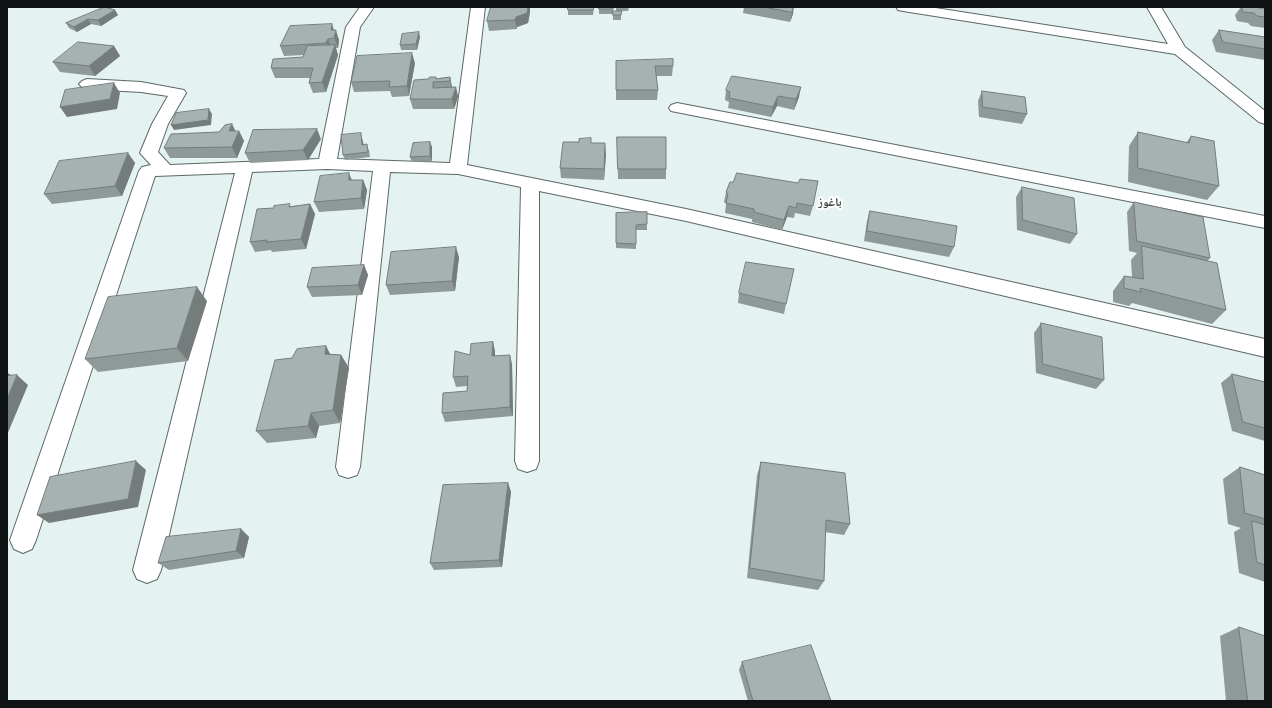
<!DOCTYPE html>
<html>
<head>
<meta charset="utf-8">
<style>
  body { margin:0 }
  #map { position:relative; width:1272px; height:708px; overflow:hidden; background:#e5f2f2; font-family:Raleway,sans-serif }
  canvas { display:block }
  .frame { position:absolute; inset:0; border:8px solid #0f1313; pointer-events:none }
</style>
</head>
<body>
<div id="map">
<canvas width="1272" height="708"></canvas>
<div class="frame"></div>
</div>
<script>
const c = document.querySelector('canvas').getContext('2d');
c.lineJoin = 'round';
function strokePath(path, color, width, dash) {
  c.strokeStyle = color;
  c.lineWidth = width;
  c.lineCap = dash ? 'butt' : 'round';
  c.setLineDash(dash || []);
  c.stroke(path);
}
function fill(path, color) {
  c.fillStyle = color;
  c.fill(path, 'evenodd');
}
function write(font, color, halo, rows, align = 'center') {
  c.font = font + ' Raleway,"Noto Naskh Arabic",sans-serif';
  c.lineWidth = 4;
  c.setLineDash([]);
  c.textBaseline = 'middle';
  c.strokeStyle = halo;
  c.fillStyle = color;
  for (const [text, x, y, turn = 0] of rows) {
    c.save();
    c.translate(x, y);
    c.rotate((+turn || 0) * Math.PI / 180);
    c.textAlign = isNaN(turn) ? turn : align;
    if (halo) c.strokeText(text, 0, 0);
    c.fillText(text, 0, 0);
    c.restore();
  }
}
const minor = new Path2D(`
  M360,7H374L360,27L337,159L450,163L471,7H485L467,165L686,209L1265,339V357L686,221L539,191V461L536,469L527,472L518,469L515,461L521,187L458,174L390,172L360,467L357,475L348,478L339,475L336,467L373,171L327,169L252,172L161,570L157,579L147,583L137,579L133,570L235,173L155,176L36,540L32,549L23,553L14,549L10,540L139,171L142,167L151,165L140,153L152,124L168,96L141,92L87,89L82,87L79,84L82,81L87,79L141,82L184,90L186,93L168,124L158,152L170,165L319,159L346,27Z
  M896,7H929L1168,44L1147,7H1161L1185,47L1265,111V124L1259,122L1175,54L903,11L898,10Z
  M677,103L1265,216V228L671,111L669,108L671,105Z`);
strokePath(minor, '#5c6867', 2);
fill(minor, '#fff');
fill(new Path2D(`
  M491,7H530V12L528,23L517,27V29L489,31L487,21Z
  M568,7H594L593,15H568Z
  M599,7H614L613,11H616V7H629L628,11H621V20H613V14H599Z
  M744,7H794L793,14L790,22L743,13Z
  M1241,7H1254L1265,9V28L1251,26L1248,23L1237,21L1235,15Z
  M115,10L118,15L101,26L91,24L77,32L69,28L66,23Z
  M334,30L339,40L338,48H336L338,55L326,92L313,93L309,83L310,78H275L271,68L303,57L304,55L284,56L280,46Z
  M1219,30L1265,37V60L1216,52L1212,40Z
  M420,37L417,50H401L400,45Z
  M114,46L120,56L95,76L60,72L53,62Z
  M616,61L673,66L672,76H656L658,90L657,100H616Z
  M415,63L409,96L392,97L390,91L354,92L351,82Z
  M450,77L452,87H456L458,97L454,109H413L410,99L428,79Z
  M726,90L799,97L794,110L777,106L771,117L728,108L729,102L725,100Z
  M982,91L1027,114L1022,124L979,117L978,101Z
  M232,124L235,131H239L244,141L237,158H170L164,148L219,132Z
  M1138,132L1186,143L1191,136L1219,186L1207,200L1128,182L1129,146Z
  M617,137L666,169V179H618Z
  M362,138L364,145L369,150L370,157L345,160L343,155Z
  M321,139L308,160L250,163L245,153Z
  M430,142L432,147V161L412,162L410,157Z
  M592,143L606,154L604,180L561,178L560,168Z
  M128,153L135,163L122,196L52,204L44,194Z
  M352,180H363L367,190L364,209L319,212L314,202Z
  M730,182L813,206L810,216L795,213L794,218L787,217L782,230L752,222V219L725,213L726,204L724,202L726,192Z
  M1022,187L1077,234L1070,244L1017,230L1016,197Z
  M1134,202L1210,258L1208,260L1226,310L1212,324L1132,303L1129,306L1113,302V291L1124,276L1132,277L1131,260L1137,253L1129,251L1127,212Z
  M310,204L315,214L306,249L272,252L271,250L255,252L250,242L274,208Z
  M870,211L954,247L949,257L864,241L867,221Z
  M647,212V230H636V249L616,248V243Z
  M459,257L455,291L390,295L386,285Z
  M364,265L368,275L362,295L312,297L307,287Z
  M739,293L786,304L784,314L738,303Z
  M207,301L188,361L98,372L85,359Z
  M1041,323L1104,380L1096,389L1036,373L1034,333Z
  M493,342L495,352V356L512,364L513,416L445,422L442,413L467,391V386L456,387L453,377L470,355Z
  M326,346L330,354L341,355L349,368L340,423L319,426L316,438L267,443L256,431L292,358Z
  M1232,374L1265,382V441L1232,431L1221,383Z
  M761,462L850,524L844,535L825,532L824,581L818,590L747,578L757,475Z
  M1240,467L1265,475V582L1239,573L1234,532L1241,528L1228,524L1223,479Z
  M508,483L511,492L502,567L434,570L430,563Z
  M241,529L249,537L244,558L169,570L158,563Z
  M1239,627L1265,701H1226L1220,636Z
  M742,662L831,701H748L739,670Z`), '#8f9998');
fill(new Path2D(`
  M528,7H530V12L528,23L517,27V29L515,20L516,17Z
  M793,7V14L790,22Z
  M115,10L118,15L101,26L98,20Z
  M88,19L91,24L77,32L74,27Z
  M332,24L335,33L336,30L339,40L338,48L331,30Z
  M419,32L420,37L417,50L416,44Z
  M328,39L331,48L330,53L326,43Z
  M335,45L338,55L326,92L322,82Z
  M114,46L120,56L95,76L89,66Z
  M412,53L415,63L409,96L407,86Z
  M450,77L452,87V91L450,81Z
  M114,83L120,93L117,109L67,117L60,107Z
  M456,87L458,97L454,109L452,99Z
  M801,87L799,97L794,110L796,99Z
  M778,96L777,106L771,117L773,107Z
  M209,109L212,114L211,125L174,130L171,125Z
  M232,124L237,134L239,131L244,141L237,158L232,147L229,131Z
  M317,129L321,139L308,160L303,150Z
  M361,133L362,138L364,150L362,145Z
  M430,142L432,147V161L430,156Z
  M605,143L606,154L604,180V169Z
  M128,153L135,163L122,196L115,186Z
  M349,173L353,183L349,180Z
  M363,180L367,190L364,209L361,198Z
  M310,204L315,214L306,249L301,239Z
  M789,206L787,217L782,230L784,220Z
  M456,247L459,257L455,291L452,281Z
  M364,265L368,275L362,295L358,285Z
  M197,287L207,301L188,361L177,348Z
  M493,342L495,352V366L492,356Z
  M326,346L333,360L325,354Z
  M341,355L349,368L340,423L333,410Z
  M510,355L512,364L513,416L510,407Z
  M7,372L15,379L7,383Z
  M17,375L28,385L7,435V399Z
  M311,413L319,426L316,438L308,426Z
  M136,461L146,470L138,507L49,523L37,515Z
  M508,483L511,492L502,567L499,560Z
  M241,529L249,537L244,558L236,551Z`), '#747d7c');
const building = new Path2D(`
  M105,7L115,10L98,20L88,19L74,27L66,23Z
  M491,7H528L527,13L516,17L515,20L487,21Z
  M568,7H594L593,10H568Z
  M599,7H613V9H599Z
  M764,7H793L792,12Z
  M1242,7H1254L1265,9V17L1257,16L1254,13L1243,12Z
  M613,11H622L621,15H613Z
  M332,24L331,30H336L334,38L328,39L326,43L280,46L290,26Z
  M1219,30L1265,37V49L1223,42Z
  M419,32L416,44L400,45L402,34Z
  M78,42L114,46L89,66L53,62Z
  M335,45L322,82L309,83L313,68H271L273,59L303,57L307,46Z
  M412,53L407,86L389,87L390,81L351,82L357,56Z
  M673,59V66H655L658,90H616V61Z
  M732,76L801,87L796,99L778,96L773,107L729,98L730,92L726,90Z
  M430,77H436V79L450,77V81L433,82V88L456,87L452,99H410L414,80L428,79Z
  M114,83L110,99L60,107L65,90Z
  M982,91L1025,97L1027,114L983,107Z
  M209,109L208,120L171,125L176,113Z
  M232,124L229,131H239L232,147L164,148L171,134L219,132L225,125Z
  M317,129L303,150L245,153L253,130Z
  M1138,132L1189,143L1191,136L1214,141L1219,186L1138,168Z
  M361,133L362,145L367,144L368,152L343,155L341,135Z
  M617,137H666V169H618Z
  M591,138V143H605L604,169L560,168L563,142H579V139Z
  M430,142V156L410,157L413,143Z
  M128,153L115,186L44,194L59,161Z
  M349,173V180H363L361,198L314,202L320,176Z
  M737,173L798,183L800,179L818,181L813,206L797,203L796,208L789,206L784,220L754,212V209L726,203L728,194L726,192L730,182H733Z
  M1022,187L1074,198L1077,234L1023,220Z
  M1134,202L1203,217L1210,258L1137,241Z
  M290,204L289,207L310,204L301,239L266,242L267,240L250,242L257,209L274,208V206Z
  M870,211L957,226L954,247L867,231Z
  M647,212V224L636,225V244L616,243V213Z
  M1142,246L1217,263L1226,310L1140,288L1141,292L1124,288V276L1143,279Z
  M456,247L452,281L386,285L391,252Z
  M746,262L794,269L786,304L739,293Z
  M364,265L358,285L307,287L312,268Z
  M197,287L177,348L85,359L108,297Z
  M1041,323L1102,337L1104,380L1043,364Z
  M493,342L492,356L510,355V407L442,413L443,393L467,391L468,376L453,377L455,351L470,355L471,344Z
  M326,346L325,354L341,355L333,410L311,413L308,426L256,431L275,360L292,358L297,349Z
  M1232,374L1265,382V428L1243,422Z
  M17,375L7,399V376Z
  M136,461L128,499L37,515L50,477Z
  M761,462L845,473L850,524L826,520L824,581L750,568Z
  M1240,467L1265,475V519L1245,513Z
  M508,483L499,560L430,563L443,485Z
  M1252,521L1265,525V565L1257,562Z
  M241,529L236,551L158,563L166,537Z
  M1239,627L1265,636V701H1248Z
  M811,645L831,701H753L742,662Z`);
fill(building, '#a6b2b1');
strokePath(building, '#747d7c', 1);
write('bold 12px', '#384342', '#fff', [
  ["باغوز",830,202]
]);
</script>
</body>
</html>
